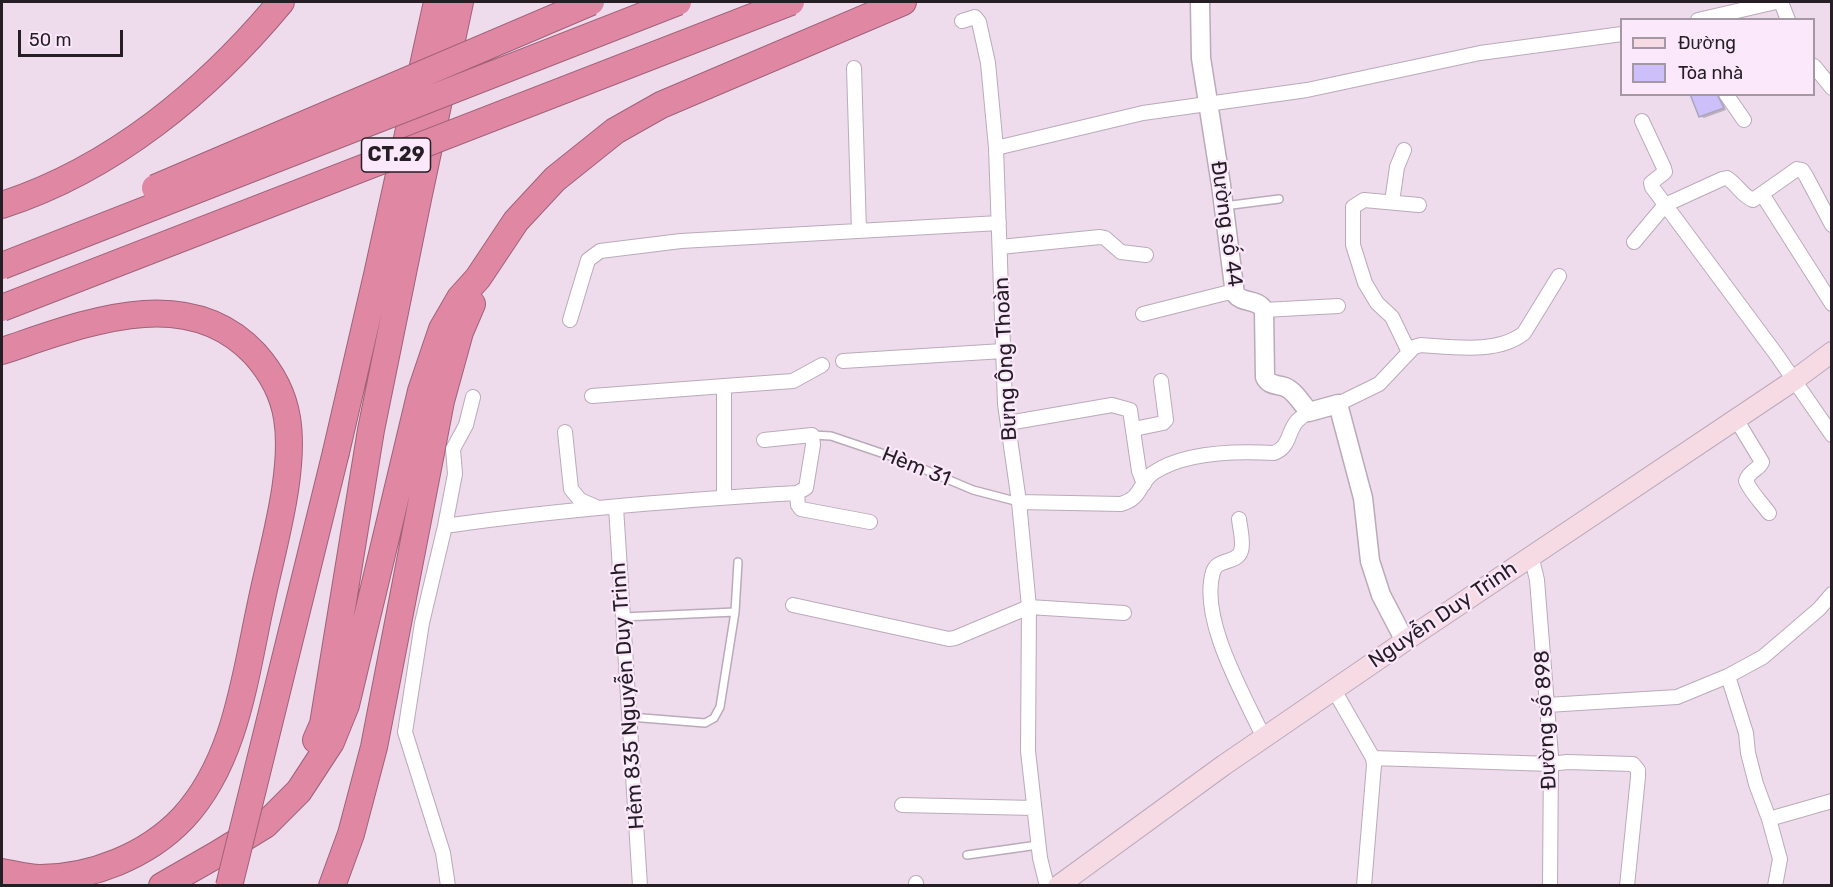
<!DOCTYPE html>
<html>
<head>
<meta charset="utf-8">
<style>
  body { margin:0 }
  #map { position:relative; width:1833px; height:887px; overflow:hidden; background:#eedced; font-family:Rubik,sans-serif }
  canvas { display:block }
  .frame { position:absolute; inset:0; border:3px solid #251e25; pointer-events:none }
  .legend { position:absolute; left:1620px; top:18px; width:195px; height:78px; box-sizing:border-box; background:#fbe9fb; border:2px solid #a598a5; margin:0; padding:8px 10px; list-style:none; font-size:18px; color:#251e25 }
  .legend li { display:flex; align-items:center; gap:12px; height:30px }
  .legend b { width:30px; border:2px solid #a598a5 }
  .scale { position:absolute; left:18px; top:30px; width:105px; height:27px; box-sizing:border-box; border:3px solid #251e25; border-top:0; padding-left:8px; font-size:18px; line-height:21px; white-space:nowrap; color:#251e25; -webkit-text-stroke:4px #fbe9fb; paint-order:stroke }
</style>
</head>
<body>
<div id="map">
<canvas width="1833" height="887"></canvas>
<div class="frame"></div>
<ul class="legend">
<li><b style="height:8px;background:#f6dbe4"></b>Đường</li>
<li><b style="height:16px;background:#ccbffa"></b>Tòa nhà</li>
</ul>
<div class="scale">50 m</div>
</div>
<script>
const c = document.querySelector('canvas').getContext('2d');
c.lineJoin = 'round';
function fill(path, color) {
  c.fillStyle = color;
  c.fill(path, 'evenodd');
}
function strokePath(path, color, width, dash) {
  c.strokeStyle = color;
  c.lineWidth = width;
  c.lineCap = dash ? 'butt' : 'round';
  c.setLineDash(dash || []);
  c.stroke(path);
}
function write(font, color, halo, rows, align = 'center') {
  c.font = font + ' Rubik,sans-serif';
  c.lineWidth = 4.5;
  c.setLineDash([]);
  c.textBaseline = 'middle';
  c.strokeStyle = halo;
  c.fillStyle = color;
  for (const [text, x, y, turn = 0] of rows) {
    c.save();
    c.translate(x, y);
    c.rotate((+turn || 0) * Math.PI / 180);
    c.textAlign = isNaN(turn) ? turn : align;
    if (halo) c.strokeText(text, 0, 0);
    c.fillText(text, 0, 0);
    c.restore();
  }
}
fill(new Path2D(`
  M1692,94H1720L1726,110L1704,118L1700,116Z`), '#0003');
const building = new Path2D(`
  M1690,94H1717L1724,108L1699,117Z`);
fill(building, '#ccbffa');
strokePath(building, '#a9a5ba', 1.5);
const service = new Path2D(`
  M1224,206L1279,199
  M812,435L831,436L902,460L973,490L1019,502
  M623,617L735,612L738,562
  M630,717L705,723L714,718L720,707L735,612
  M967,855L1038,845`);
const minor = new Path2D(`
  M1781,2L1788,20
  M1698,20L1776,2
  M962,21L975,17L979,22L988,63L996,148
  M1814,66L1832,88
  M854,68L859,231
  M1726,94L1744,120
  M1642,121L1664,168L1665,172L1651,183L1652,187L1776,354L1832,435
  M1762,194L1832,304
  M1392,202L1397,167L1404,150
  M1634,242L1665,205L1722,179L1727,178C1737,184 1742,196 1753,200L1797,169L1802,170L1806,176L1832,225
  M1000,247L1100,237L1105,238L1121,252L1146,255
  M1264,310L1338,306
  M1143,314L1234,291
  M570,320L588,260L600,251L681,241L999,223
  M1409,352L1392,317L1377,303L1365,283L1353,245V207L1364,200L1419,205
  M843,361L1003,351
  M724,386L793,381L822,365
  M592,396L724,386V497
  M1338,404L1379,384L1414,347L1421,345C1453,347 1498,354 1524,333L1559,276
  M1736,419L1762,462C1759,470 1749,470 1746,481C1752,494 1761,502 1769,513
  M1008,423L1112,405L1130,410L1139,471L1144,484
  M1134,429L1163,423L1166,420L1161,381
  M565,432L571,489L580,500L596,507
  M797,493L798,505L801,509L870,522
  M1019,502L1121,504C1142,498 1138,484 1153,473C1184,452 1238,451 1274,453C1290,447 1287,433 1297,421C1300,418 1304,415 1309,412
  M616,507L640,886
  M1239,519C1240,528 1244,543 1241,551C1237,564 1217,558 1213,572C1199,619 1244,695 1264,738
  M445,526C562,509 680,500 797,493L806,488L813,445L812,435L764,440
  M1531,555L1537,580L1551,756L1550,886
  M793,605L949,639L955,638L1029,607L1124,613
  M1728,676L1746,733L1748,753L1756,784L1769,819L1780,859L1775,886
  M1334,690L1373,758L1374,765L1364,886
  M1547,705L1677,697L1728,676L1763,657L1819,609L1832,594
  M1373,758L1551,764L1567,762L1633,764L1638,770V777L1627,886
  M902,805L1034,808
  M1769,819L1832,801
  M916,883V886
  M448,886L443,853L405,732L422,623L445,526L455,474L453,449L466,425L473,397
  M1047,886L1040,858L1028,751L1029,607L1019,502L1005,404L996,148L1143,113L1307,90L1480,53L1622,34`);
const tertiary = new Path2D(`
  M1200,2L1201,58L1221,185L1235,294C1243,304 1257,298 1264,310L1265,377C1269,386 1277,384 1285,387C1295,391 1302,404 1309,412L1338,404L1363,498L1370,561L1381,595L1405,641`);
const secondary = new Path2D(`
  M1058,886L1224,765L1405,641L1793,381L1832,352`);
const motorway = new Path2D(`
  M2,205C113,169 207,91 281,2
  M2,351C81,325 186,280 255,354C272,373 283,393 287,418C296,472 272,549 261,603C245,676 236,761 183,818C147,856 91,878 40,878C27,878 14,874 2,872
  M336,452L377,275L437,2
  M316,740L323,724L371,430L418,199L460,2
  M162,886L216,855L265,825L299,791L331,742L346,705L421,391L442,329L460,298L478,278L516,221L555,179L615,131L661,105L903,2
  M332,886L351,834L374,747L441,401L460,332L472,304`);
strokePath(service, '#bbaaba', 10);
strokePath(minor, '#bbaaba', 16);
strokePath(tertiary, '#bbaaba', 21);
strokePath(secondary, '#bbaaba', 22);
strokePath(motorway, '#9f6278', 28);
strokePath(service, '#fff', 7);
strokePath(minor, '#fff', 14);
strokePath(tertiary, '#fff', 18);
strokePath(secondary, '#f6dbe4', 20);
strokePath(motorway, '#e087a4', 26);
const motorwayBridge = new Path2D(`
  M155,188L591,2
  M2,266L678,2
  M2,308L791,2
  M229,886L336,452`);
strokePath(motorwayBridge, '#9f6278', 28, []);
strokePath(motorwayBridge, '#e087a4', 26);
for (const [x, y, w] of [
  [396,155,69]
]) {
  const box = new Path2D();
  box.roundRect(x - w / 2, y - 17, w, 34, 4.5);
  c.fillStyle = '#fbe9fb';
  c.fill(box);
  strokePath(box, '#251e25', 1.5);
}
write('bold 20px', '#251e25', null, [
  ["CT.29",396,155]
]);
write('21px', '#251e25', '#fbe9fb', [
  ["Đường số 44",1226,224,82],
  ["Bưng Ông Thoàn",1006,359,-93],
  ["Hèm 31",916,467,22],
  ["Nguyễn Duy Trinh",1443,615,-34],
  ["Hẻm 835 Nguyễn Duy Trinh",628,696,-94],
  ["Đường số 898",1546,720,-93]
]);
</script>
</body>
</html>
